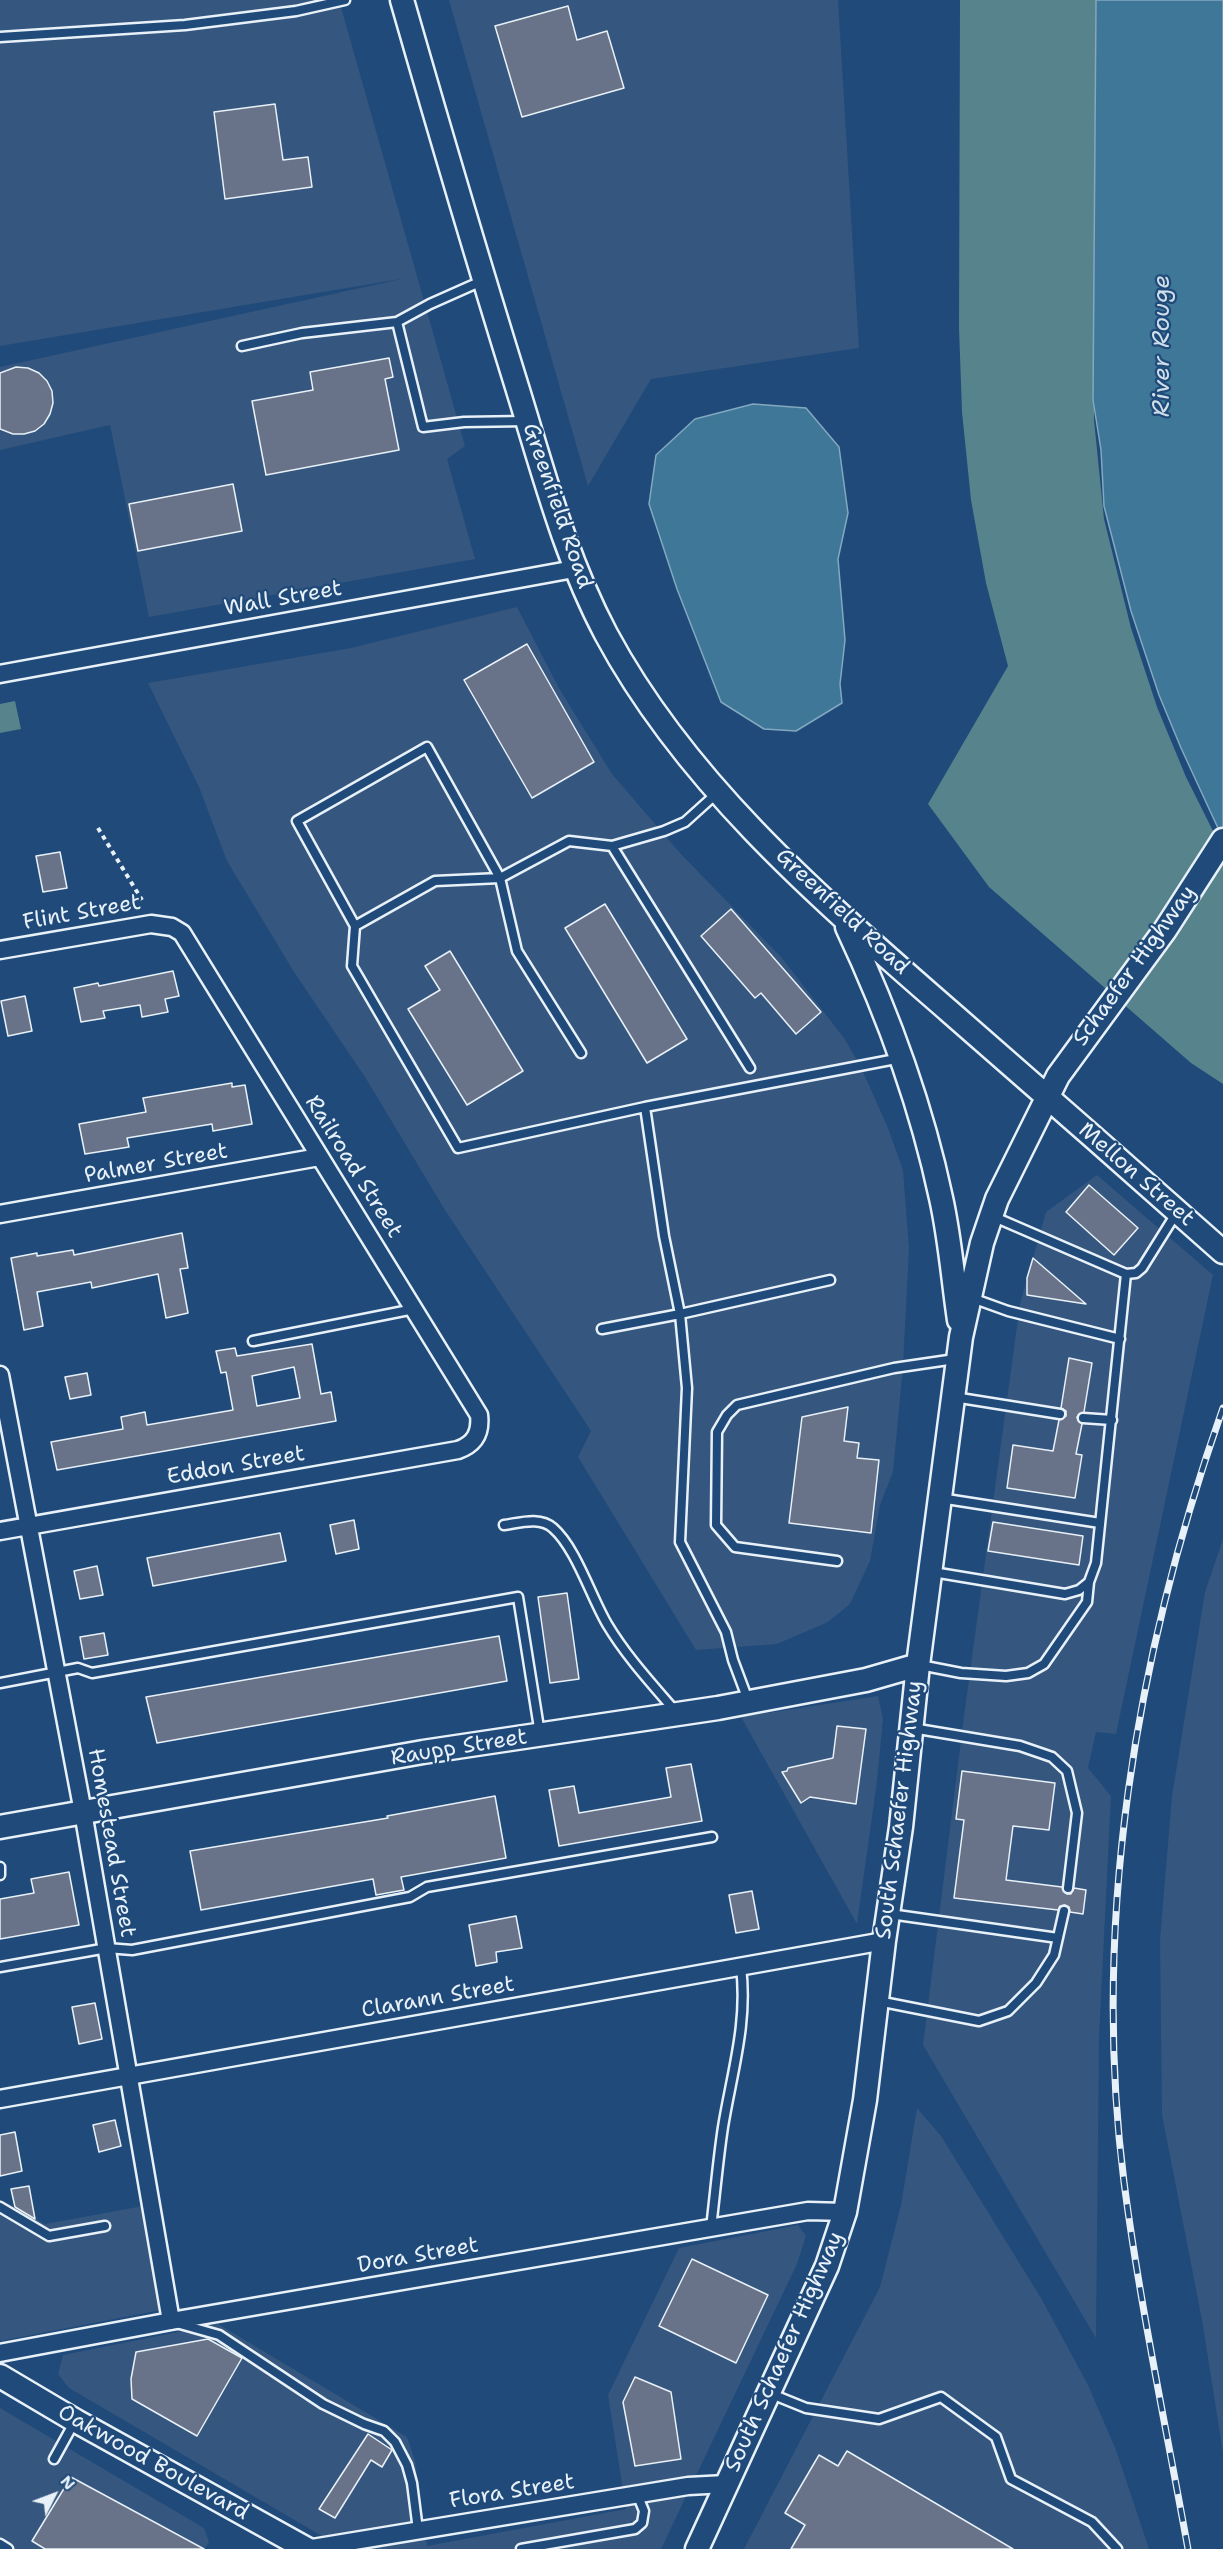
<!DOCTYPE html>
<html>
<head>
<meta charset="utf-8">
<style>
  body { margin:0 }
  #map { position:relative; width:1223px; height:2549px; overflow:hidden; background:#1f4a7a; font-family:"Shantell Sans",sans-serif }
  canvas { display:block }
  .north { position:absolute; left:24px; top:2465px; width:60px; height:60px; -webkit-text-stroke:4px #1f4a7a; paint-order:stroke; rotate:48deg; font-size:16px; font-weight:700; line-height:24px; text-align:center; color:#e8f1f8 }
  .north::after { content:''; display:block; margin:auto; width:21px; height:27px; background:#e8f1f8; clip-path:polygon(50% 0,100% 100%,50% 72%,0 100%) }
</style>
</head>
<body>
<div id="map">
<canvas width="1223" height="2549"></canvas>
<div class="north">N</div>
</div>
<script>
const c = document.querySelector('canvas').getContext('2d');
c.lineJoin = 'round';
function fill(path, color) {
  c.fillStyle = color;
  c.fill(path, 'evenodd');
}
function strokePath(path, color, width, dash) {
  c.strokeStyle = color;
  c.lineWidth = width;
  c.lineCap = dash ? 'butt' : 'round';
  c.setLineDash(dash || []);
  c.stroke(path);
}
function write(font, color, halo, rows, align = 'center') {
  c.font = font + ' "Shantell Sans",sans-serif';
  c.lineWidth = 4.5;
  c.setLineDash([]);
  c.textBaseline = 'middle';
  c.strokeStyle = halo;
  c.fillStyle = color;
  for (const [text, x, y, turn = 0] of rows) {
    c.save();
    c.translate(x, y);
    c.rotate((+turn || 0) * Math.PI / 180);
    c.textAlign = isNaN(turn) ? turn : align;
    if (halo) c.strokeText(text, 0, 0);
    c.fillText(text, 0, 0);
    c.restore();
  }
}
fill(new Path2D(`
  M0,0H339L465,446L447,459L475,559L149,617L110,425L0,450V367L401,279L0,346Z
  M449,0H838L859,348L651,379L588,486Z
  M517,607L560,690L612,774L680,853L782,958L844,1038L860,1065L888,1128L903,1170L909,1248L903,1367L893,1472L880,1505L870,1561L850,1604L828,1622L777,1644L696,1650L578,1457L591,1431L445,1210L365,1077L294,972L227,861L199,787L148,683L351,648Z
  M1097,1175L1213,1275L1116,1734L1096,1732L1088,1768L1111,1796L1099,2037L1096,2338L923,2045L964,1716L1020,1304L1046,1212Z
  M1223,1539V2453L1202,2320L1162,2115L1160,1940L1172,1796L1205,1592Z
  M878,1696L883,1719L877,1781L857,1924L741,1717Z
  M917,2108L941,2136L1041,2298L1088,2385L1116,2450L1149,2549H744L880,2287L901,2205Z
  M0,2199L45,2224L143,2206L161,2310L0,2341Z
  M798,2225L806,2236L797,2264L661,2549H344L69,2388L58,2374L63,2355L218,2324L407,2437L415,2461L427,2546L626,2509L608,2395L679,2248Z
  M0,2408L204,2528L209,2542L205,2549H0Z`), '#35567e');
fill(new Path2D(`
  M960,0H1096L1094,420L1104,519L1131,628L1157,707L1186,777L1223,851V1084L1191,1063L989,887L928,804L1008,666L986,583L971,500L962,412L959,328Z
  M15,701L21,729L0,733V704Z`), '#56838c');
const water = new Path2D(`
  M1096,0H1223V839L1181,748L1159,695L1131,611L1104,506L1101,450L1093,400Z
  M753,404L806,408L839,447L848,513L838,559L845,640L840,684L842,703L796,731L764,729L721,702L677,589L649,504L656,455L695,419Z`);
fill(water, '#3f7799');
strokePath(water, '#83a8bf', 1.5);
const building = new Path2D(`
  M568,6L577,40L607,31L624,88L522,117L495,26Z
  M275,104L283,160L308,157L312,187L225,199L214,112Z
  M389,358L393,377L385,379L399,450L266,475L252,401L313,390L310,372Z
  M16,367L28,368L39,373L47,381L52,391L53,403L50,414L44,424L35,431L24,434H13L0,429V373Z
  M233,484L242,531L138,551L129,504Z
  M527,644L594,762L532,798L464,680Z
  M60,852L67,888L43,892L36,856Z
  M605,904L687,1039L647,1063L565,928Z
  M731,909L821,1012L796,1034L761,993L755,998L701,936Z
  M450,951L523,1071L467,1105L408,1009L440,990L425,966Z
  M173,971L179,996L165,999L168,1012L142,1017L140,1005L103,1011L105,1018L81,1022L74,988L98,983L99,986Z
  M25,996L32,1031L8,1036L1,1001Z
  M232,1083V1087L245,1085L252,1124L213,1131L212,1124L127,1138L129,1147L85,1154L79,1124L146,1112L143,1098Z
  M1089,1185L1138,1228L1114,1255L1066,1212Z
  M182,1233L188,1268L180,1269L188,1313L166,1318L158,1274L92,1288L91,1282L37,1292L43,1326L24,1330L11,1258L37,1253V1256L73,1250L74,1255Z
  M1033,1258L1086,1304L1027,1295V1278Z
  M312,1344L321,1394L331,1392L336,1421L57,1470L51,1442L123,1429L121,1417L145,1412L147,1425L233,1410L226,1372L221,1373L216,1351L235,1348L237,1356ZM294,1367L300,1398L257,1406L252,1376Z
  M1069,1358L1092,1363L1084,1412L1077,1417L1082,1424L1076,1454L1082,1455L1075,1498L1007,1488L1013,1445L1053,1451L1059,1420L1066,1416V1411L1061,1408Z
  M87,1373L91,1395L70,1399L65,1377Z
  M848,1407L844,1441L859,1443L857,1458L879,1460L871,1533L789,1523L802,1417Z
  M354,1520L359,1549L336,1554L330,1525Z
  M993,1522L1083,1536L1079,1565L988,1551Z
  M280,1533L286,1561L153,1586L147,1558Z
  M97,1566L103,1595L80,1599L74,1571Z
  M567,1593L579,1679L550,1683L538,1597Z
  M104,1633L108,1655L84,1659L80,1637Z
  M499,1636L507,1681L157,1743L146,1697Z
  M837,1726L866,1729L856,1804L810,1797L801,1803L782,1772L787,1771L788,1768L833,1758Z
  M691,1764L702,1821L559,1846L549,1790L574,1786L579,1813L671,1797L666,1768Z
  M962,1771L1055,1783L1049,1830L1013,1826L1006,1880L1062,1887L1067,1894H1071L1074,1888L1086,1890L1083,1914L1070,1912L1069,1907L1065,1905L1060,1906L1058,1910L954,1898L964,1820L956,1819Z
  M495,1796L506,1858L401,1877L404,1890L376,1895L373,1879L201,1910L190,1851L388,1818L387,1816Z
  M69,1872L79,1925L0,1939V1899L34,1893L31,1879Z
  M752,1891L759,1929L736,1933L729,1895Z
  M516,1916L522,1948L496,1952L497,1962L476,1966L469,1925Z
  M95,2003L102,2039L79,2044L72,2007Z
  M115,2120L121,2146L99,2152L93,2125Z
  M15,2132L22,2171L0,2176V2135Z
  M29,2186L35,2219L15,2207L11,2189Z
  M692,2259L768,2295L736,2363L659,2326Z
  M208,2339L242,2358L197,2436L132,2399L131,2379L136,2352Z
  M635,2377L671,2392L681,2459L635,2466L623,2402Z
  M368,2434L392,2450L382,2467L371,2460L335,2518L319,2509Z
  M847,2451L1013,2549H791L805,2525L785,2513L819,2455L838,2466Z
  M71,2477L204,2549H45L32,2541Z`);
fill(building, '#687288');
strokePath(building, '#e8f1f8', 1.5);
const lane = new Path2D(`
  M0,37L185,25L296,11L345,0
  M484,280L430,304L397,322L423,427L464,422L526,421
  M242,346L302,333L397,322
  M716,794L685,822L664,831L612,846L750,1068
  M612,846L569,841L500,878L427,747L297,821L355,926L352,966L458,1148L645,1107L901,1058
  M355,926L435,881L500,878L517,951L581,1053
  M645,1107L664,1236L680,1314L687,1388L680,1542L726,1632L733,1660L748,1700
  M992,1216L1126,1274L1136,1273L1142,1268L1177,1212
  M972,1298L1008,1311L1120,1339
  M602,1329L680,1314L830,1280
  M253,1341L414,1309
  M954,1397L1060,1414
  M1083,1418L1112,1420
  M940,1498L1100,1523
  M504,1525C519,1523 540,1516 553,1528C576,1548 591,1597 607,1624C626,1656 652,1684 676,1712
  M837,1561L735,1547L716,1525L717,1432L727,1415L737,1405L894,1368L955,1359
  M933,1572L1065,1594L1079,1590L1089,1582
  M920,1665L961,1673L1006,1676L1028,1673L1044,1664L1087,1602L1089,1582L1096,1563L1126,1274
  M0,1683L78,1668L92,1673L518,1597L540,1734
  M912,1728L1020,1746L1052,1757L1067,1771L1077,1813L1068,1888
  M0,1867V1875
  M890,1914L1058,1938
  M0,1967L107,1948L132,1950L410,1897L427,1887L712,1837
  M878,2001L979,2021L1008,2011L1036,1983L1054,1955L1064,1911
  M0,2207L49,2236L105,2226
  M711,2228C715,2195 718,2160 723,2127C732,2072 748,2023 741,1967
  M180,2324L219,2335L323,2404L364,2424L384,2431L395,2442L407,2465L412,2483L418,2530
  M769,2393L806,2408L879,2419L941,2397L996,2437L1011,2479L1092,2522L1117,2549
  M54,2459L75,2421
  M0,2544L8,2549
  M521,2549L635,2529L642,2523L644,2511L637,2494`);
const street = new Path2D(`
  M0,674L574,569
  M0,950L151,924L172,927L182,933L479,1415C481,1432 475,1444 458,1450L0,1531
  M0,1214L319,1157
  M0,1375L83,1812L171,2321
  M0,2099L884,1941
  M0,2353L171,2321L808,2211L845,2212
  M306,2549L688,2486L726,2484`);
const secondary = new Path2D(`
  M402,0C439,129 477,258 517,387C543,471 565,557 606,634C687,785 822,900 949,1011C1041,1091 1132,1171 1223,1252
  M847,927C888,1014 921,1104 941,1198C950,1238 953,1279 959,1320
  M0,1827L423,1752L718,1708L866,1680L918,1665
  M0,2376L76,2421L307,2549
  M697,2549L827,2266L845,2212L865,2100L884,1941L901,1827L918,1665L961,1337L982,1243L997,1199L1058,1076L1165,930L1223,840`);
strokePath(lane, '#e8f1f8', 13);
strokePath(street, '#e8f1f8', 21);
strokePath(secondary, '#e8f1f8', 27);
strokePath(new Path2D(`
  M98,828L142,900`), '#e8f1f8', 4, [4.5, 4.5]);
strokePath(lane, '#1f4a7a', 8);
strokePath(street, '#1f4a7a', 16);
strokePath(secondary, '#1f4a7a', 22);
const rail = new Path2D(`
  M1188,2549C1166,2427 1140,2305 1124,2182C1091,1921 1136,1654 1223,1408`);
strokePath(rail, '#e8f1f8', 7);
strokePath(rail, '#1f4a7a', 4.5, [14]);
write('22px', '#e8f1f8', '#1f4a7a', [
  ["Greenfield Road",557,506,71],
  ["Wall Street",283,599,-10],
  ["Greenfield Road",842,912,43],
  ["Flint Street",82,913,-10],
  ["Schaefer Highway",1135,966,-54],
  ["Palmer Street",156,1164,-10],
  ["Railroad Street",353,1167,58],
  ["Mellon Street",1136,1175,41],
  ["Eddon Street",236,1466,-10],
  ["Raupp Street",459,1748,-9],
  ["South Schaefer Highway",900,1810,-83],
  ["Homestead Street",111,1843,80],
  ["Clarann Street",438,1998,-10],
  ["Dora Street",418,2256,-10],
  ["South Schaefer Highway",785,2352,-66],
  ["Oakwood Boulevard",153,2463,29],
  ["Flora Street",512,2492,-9]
]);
write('italic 24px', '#cfdfea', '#1f4a7a', [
  ["River Rouge",1163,346,-90]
]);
</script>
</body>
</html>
